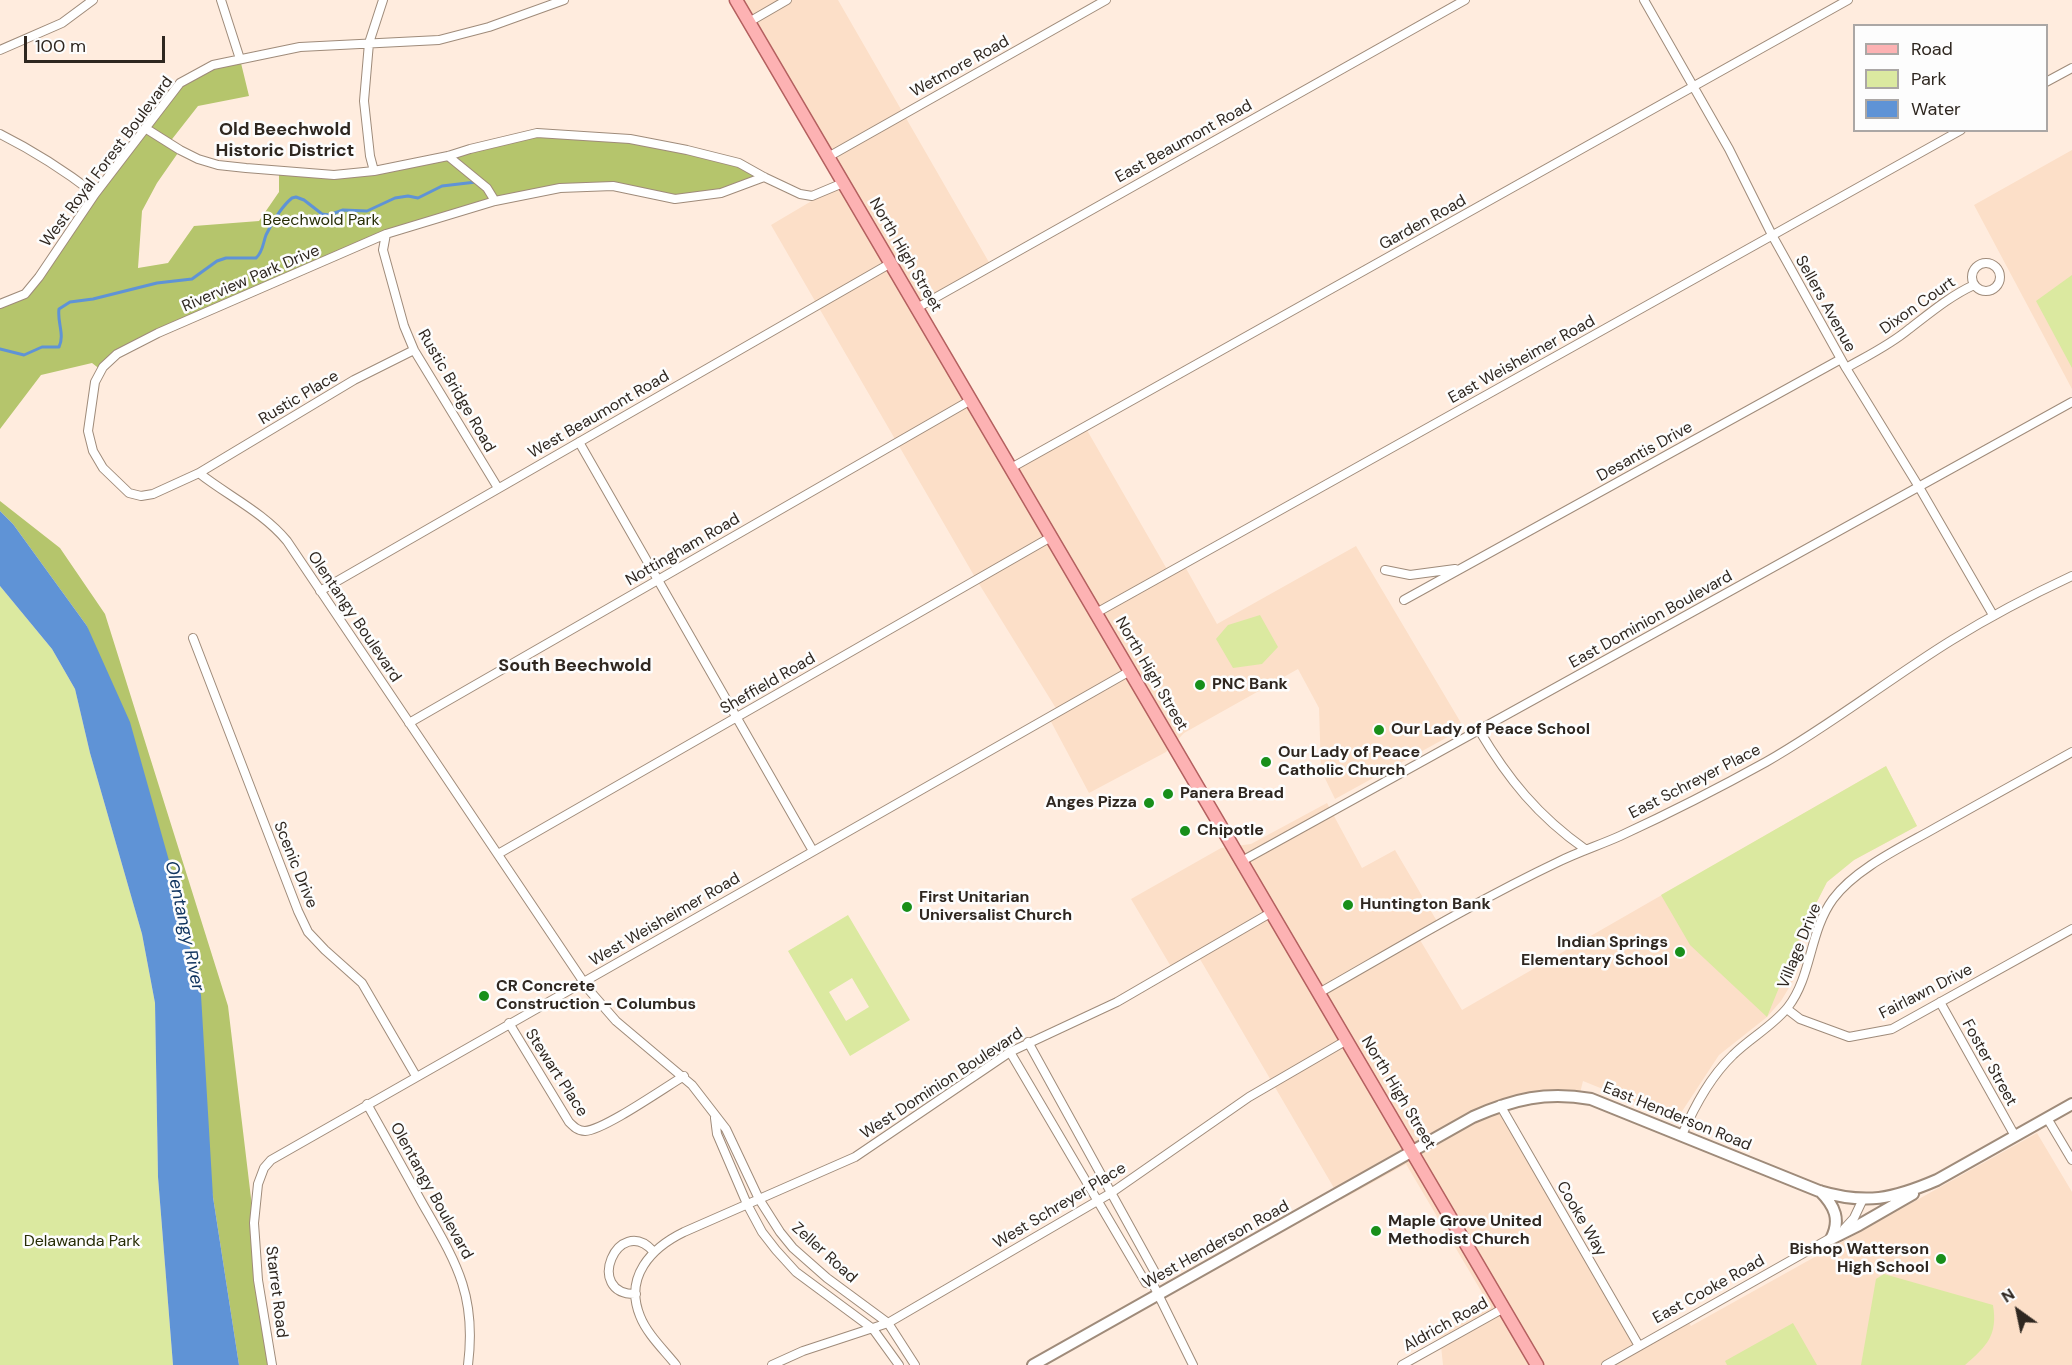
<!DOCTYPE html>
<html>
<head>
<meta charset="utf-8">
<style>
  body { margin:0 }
  #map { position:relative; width:2072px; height:1365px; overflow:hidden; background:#ffecde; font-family:"DM Sans",sans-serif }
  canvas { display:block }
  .legend { position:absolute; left:1853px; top:24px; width:195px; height:108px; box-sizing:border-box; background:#fdfdfd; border:2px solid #aba7a5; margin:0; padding:8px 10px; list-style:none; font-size:18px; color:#2f2720 }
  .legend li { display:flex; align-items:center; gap:12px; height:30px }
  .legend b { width:30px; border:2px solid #aba7a5 }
  .north { position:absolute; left:1988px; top:1281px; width:60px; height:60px; -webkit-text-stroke:4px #fdfdfd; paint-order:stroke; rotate:327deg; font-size:16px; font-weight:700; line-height:24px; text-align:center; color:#2f2720 }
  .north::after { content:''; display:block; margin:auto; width:21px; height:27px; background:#2f2720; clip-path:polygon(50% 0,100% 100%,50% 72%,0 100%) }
  .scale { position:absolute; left:24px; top:36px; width:141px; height:27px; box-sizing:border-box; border:3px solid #2f2720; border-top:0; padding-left:8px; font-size:18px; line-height:21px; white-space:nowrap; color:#2f2720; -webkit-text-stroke:4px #fdfdfd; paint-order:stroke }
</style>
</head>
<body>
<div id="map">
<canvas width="2072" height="1365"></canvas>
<ul class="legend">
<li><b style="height:8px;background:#fdb2b3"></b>Road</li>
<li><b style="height:16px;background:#dbe9a0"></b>Park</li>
<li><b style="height:16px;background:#5f93d6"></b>Water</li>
</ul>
<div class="north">N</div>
<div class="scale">100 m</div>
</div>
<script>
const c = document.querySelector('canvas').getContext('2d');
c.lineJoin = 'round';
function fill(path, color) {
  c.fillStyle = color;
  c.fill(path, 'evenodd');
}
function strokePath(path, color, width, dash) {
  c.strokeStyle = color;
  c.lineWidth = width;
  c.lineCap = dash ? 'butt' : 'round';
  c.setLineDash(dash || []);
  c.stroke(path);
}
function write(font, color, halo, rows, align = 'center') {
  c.font = font + ' "DM Sans",sans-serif';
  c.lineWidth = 5;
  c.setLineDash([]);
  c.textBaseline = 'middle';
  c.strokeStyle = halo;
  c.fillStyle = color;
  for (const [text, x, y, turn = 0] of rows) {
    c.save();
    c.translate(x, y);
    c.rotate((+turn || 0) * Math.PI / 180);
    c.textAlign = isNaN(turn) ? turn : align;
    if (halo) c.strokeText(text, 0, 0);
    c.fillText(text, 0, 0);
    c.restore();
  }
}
fill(new Path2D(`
  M735,0H838L990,264L917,308L1013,466L1084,425L1168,571L1183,563L1217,624L1356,546L1464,728L1335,799L1321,770L1319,708L1298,669L1184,733L1166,752L1089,793L1048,716L1057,710L976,579L771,225L842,183Z
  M2072,150V389L1974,205Z
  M1886,766L1917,826L1854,860L1827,882L1803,929L1793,981L1781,1001L1767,1017L1719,1055L1677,1119L1583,1081L1580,1093L1498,1102L1639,1345L1687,1319L1691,1326L2037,1133L2072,1192V1365H1443L1440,1336L1484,1308L1487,1301L1406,1164L1341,1200L1197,954L1173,970L1131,899L1221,848L1251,844L1327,803L1362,868L1395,850L1438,923L1417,935L1462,1010Z`), '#fcdfc8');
fill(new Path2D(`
  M2072,275V368L2036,301Z
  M0,586L52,649L75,689L90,753L142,934L155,1003L158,1177L173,1365H0Z
  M1260,615L1278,647L1262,664L1233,668L1216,639L1228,625Z
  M1886,766L1917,826L1854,860L1827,882L1803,929L1767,1017L1690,945L1661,895Z
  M848,915L910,1020L850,1056L788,951ZM852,978L869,1007L846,1021L829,992Z
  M1884,1274L1993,1305C1998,1335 1987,1346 1965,1365H1861L1876,1279Z
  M1793,1323L1817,1365H1727L1725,1361Z`), '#dbe9a0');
fill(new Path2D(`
  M240,59L249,96L198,106L169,143L180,150L157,183L142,211L138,268L168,263L194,226L259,221L279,192V171L334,175L374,171L537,133L630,139L739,163L764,177L721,193L675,199L613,186L560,188L424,222L117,354L101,370L92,363L41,375L0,429V304L24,294L180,83L213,65Z
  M0,501L60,548L105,614L228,1006L271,1365H239L213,1197L87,626L13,524L0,511Z`), '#b5c56c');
fill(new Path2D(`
  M0,511L13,524L87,626L130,722L175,882L201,995L213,1197L239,1365H173L158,1177L155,1003L142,934L90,753L75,689L52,649L0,586Z`), '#5f93d6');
strokePath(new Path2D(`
  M0,349L24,355L42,347H59C65,335 57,322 59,309L70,302L93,299L157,283L192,279L217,261L226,258H256C263,252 263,243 266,235C272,223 281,207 292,198L296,197L304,200L322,214L329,215L343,210L367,211L395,198L408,196L418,198L442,186L476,182`), '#5f93d6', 3);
const minor = new Path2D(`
  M221,0L240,59
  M1644,0L1729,149L1772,235L1846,368L1919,487L1993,615
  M749,22L787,0
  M0,50L62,23L93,0
  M2046,82L2072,68
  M145,128L180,150L198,159L218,165L246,168L334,175L374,171L448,156L470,149L537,133L630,139L687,150L739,163L764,177L800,194L812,196L843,183
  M0,134C34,151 65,171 95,194
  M448,156L487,188L495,201
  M828,157L1106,0
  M374,171L370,156L364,101L369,43L383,0
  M386,234L383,250L404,326L414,350L498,488
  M1972 277a14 14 0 1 1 28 0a14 14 0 1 1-28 0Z
  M0,304L25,294L39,277L95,194L180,83L213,65L300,47L439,40L489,27L564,0
  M917,308L1465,0
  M414,350L354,380L199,473L153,494L141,496L129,493L103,468L93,451L88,431L95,382L103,367L117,354L158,333L386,234L495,201L560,188L613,186L675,199L721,193L764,177
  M1846,368C1867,356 1890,345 1909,329C1930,313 1950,296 1974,285
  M579,442L813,851
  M1011,468L1848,0
  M199,473C228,496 263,512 287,541L589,990L616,1021L692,1085L726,1129L759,1199L780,1232L793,1248L827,1278L888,1323L915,1365
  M1385,570L1410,575L1455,569
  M320,591L891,263
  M1404,600L1841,359
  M1096,613L1961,130
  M193,638L298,911L308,932L325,950L362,983L416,1076
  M409,723L971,400
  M1479,730C1508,779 1538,816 1585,849
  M498,854L1051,537
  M1242,861L2072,402
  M1319,993C1398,948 1476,901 1558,862C1578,852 1600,845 1620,836C1670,813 1719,788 1766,762C1831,725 1889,679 1952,640C1991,616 2031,595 2072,576
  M1940,1002L2015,1136
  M1787,1009L1800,1019L1849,1037L1892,1029L2072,929
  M509,1023L569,1122C574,1127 578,1131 585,1131C604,1130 664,1088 684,1076
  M1028,1042L1157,1276L1153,1284L1193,1365
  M1010,1052L1146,1283L1153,1284
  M367,1104C385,1136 403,1168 421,1201C455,1261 477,1293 468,1365
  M1500,1105L1639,1346
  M715,1118L717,1134L747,1204L762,1232L776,1250L796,1272L873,1329L899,1365
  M2047,1118L2072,1160
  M1682,1135C1695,1105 1710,1077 1733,1055C1750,1038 1773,1026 1788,1007C1812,976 1809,932 1833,899C1856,868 1904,846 1937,827C1982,802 2027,777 2072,752
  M1844,1229L1854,1218L1863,1199
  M636,1294C583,1295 618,1213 653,1251
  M272,1365L258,1280L254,1223L258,1184L264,1168L271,1160L1130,671
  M676,1365C664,1350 647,1334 640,1316C624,1277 651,1248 684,1232L855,1157L1010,1052L1117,1002L1272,912
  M772,1365L803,1351L888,1323L1111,1193L1249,1097L1347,1040
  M1402,1365L1504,1308
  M1606,1365L1834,1236`);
const secondary = new Path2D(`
  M1820,1191C1835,1206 1841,1220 1831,1239
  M1831,1239L1859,1225L1913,1194
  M1033,1365L1473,1117C1514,1099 1546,1091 1591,1099L1819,1191C1866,1205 1893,1199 1937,1180L2072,1104`);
const primary = new Path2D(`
  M736,0L1537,1365`);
strokePath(minor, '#9f8b7a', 10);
strokePath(secondary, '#9f8b7a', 14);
strokePath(primary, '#b4605f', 15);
strokePath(minor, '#fff', 8);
strokePath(secondary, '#fff', 10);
strokePath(primary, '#fdb2b3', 12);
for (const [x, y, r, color] of [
  [1200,685,6,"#188f1a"],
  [1379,730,6,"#188f1a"],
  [1266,762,6,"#188f1a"],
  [1168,794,6,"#188f1a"],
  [1149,803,6,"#188f1a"],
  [1185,831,6,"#188f1a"],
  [1348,905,6,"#188f1a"],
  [907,907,6,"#188f1a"],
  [1680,952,6,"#188f1a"],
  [484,996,6,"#188f1a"],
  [1376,1231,6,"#188f1a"],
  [1941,1259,6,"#188f1a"]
]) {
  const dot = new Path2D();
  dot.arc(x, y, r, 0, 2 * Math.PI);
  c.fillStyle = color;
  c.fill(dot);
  strokePath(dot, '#fdfdfd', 2);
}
write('16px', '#2f2720', '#fdfdfd', [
  ["Wetmore Road",960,67,-29],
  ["East Beaumont Road",1184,142,-29],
  ["West Royal Forest Boulevard",107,162,-53],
  ["Garden Road",1423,223,-29],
  ["North High Street",905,255,60],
  ["Riverview Park Drive",251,279,-23],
  ["Sellers Avenue",1825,304,61],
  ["Dixon Court",1918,306,-35],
  ["East Weisheimer Road",1522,360,-29],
  ["Rustic Bridge Road",456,391,60],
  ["Rustic Place",299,398,-31],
  ["West Beaumont Road",599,415,-30],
  ["Desantis Drive",1645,452,-29],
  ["Nottingham Road",683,550,-30],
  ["Olentangy Boulevard",354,617,56],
  ["East Dominion Boulevard",1651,620,-29],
  ["North High Street",1151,674,60],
  ["Sheffield Road",768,684,-30],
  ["East Schreyer Place",1695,782,-27],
  ["Scenic Drive",295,865,68],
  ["West Weisheimer Road",665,920,-30],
  ["Village Drive",1800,946,-68],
  ["Fairlawn Drive",1926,992,-27],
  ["Foster Street",1989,1063,61],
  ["Stewart Place",556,1073,57],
  ["West Dominion Boulevard",942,1084,-33],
  ["North High Street",1398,1093,59],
  ["East Henderson Road",1677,1117,22],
  ["Olentangy Boulevard",431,1191,61],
  ["West Schreyer Place",1060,1206,-31],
  ["Cooke Way",1581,1219,60],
  ["West Henderson Road",1216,1245,-29],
  ["Zeller Road",824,1253,42],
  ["East Cooke Road",1709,1290,-29],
  ["Starret Road",276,1292,83],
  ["Aldrich Road",1446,1325,-29]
]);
write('16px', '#272d06', '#fdfdfd', [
  ["Beechwold Park",321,221],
  ["Delawanda Park",82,1242]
]);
write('bold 16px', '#2f2720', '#fdfdfd', [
  ["PNC Bank",1212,685],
  ["Our Lady of Peace School",1391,730],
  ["Our Lady of Peace",1278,753],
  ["Catholic Church",1278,771],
  ["Panera Bread",1180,794],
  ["Anges Pizza",1137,803,"right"],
  ["Chipotle",1197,831],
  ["First Unitarian",919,898],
  ["Universalist Church",919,916],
  ["Huntington Bank",1360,905],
  ["Indian Springs",1668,943,"right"],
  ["Elementary School",1668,961,"right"],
  ["CR Concrete",496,987],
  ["Construction - Columbus",496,1005],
  ["Maple Grove United",1388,1222],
  ["Methodist Church",1388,1240],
  ["Bishop Watterson",1929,1250,"right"],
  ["High School",1929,1268,"right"]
], 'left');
write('bold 18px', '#2f2720', '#fdfdfd', [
  ["Old Beechwold",285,130],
  ["Historic District",285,151],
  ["South Beechwold",575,666]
]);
write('italic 18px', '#113560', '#fdfdfd', [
  ["Olentangy River",184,926,78]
]);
</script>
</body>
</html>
